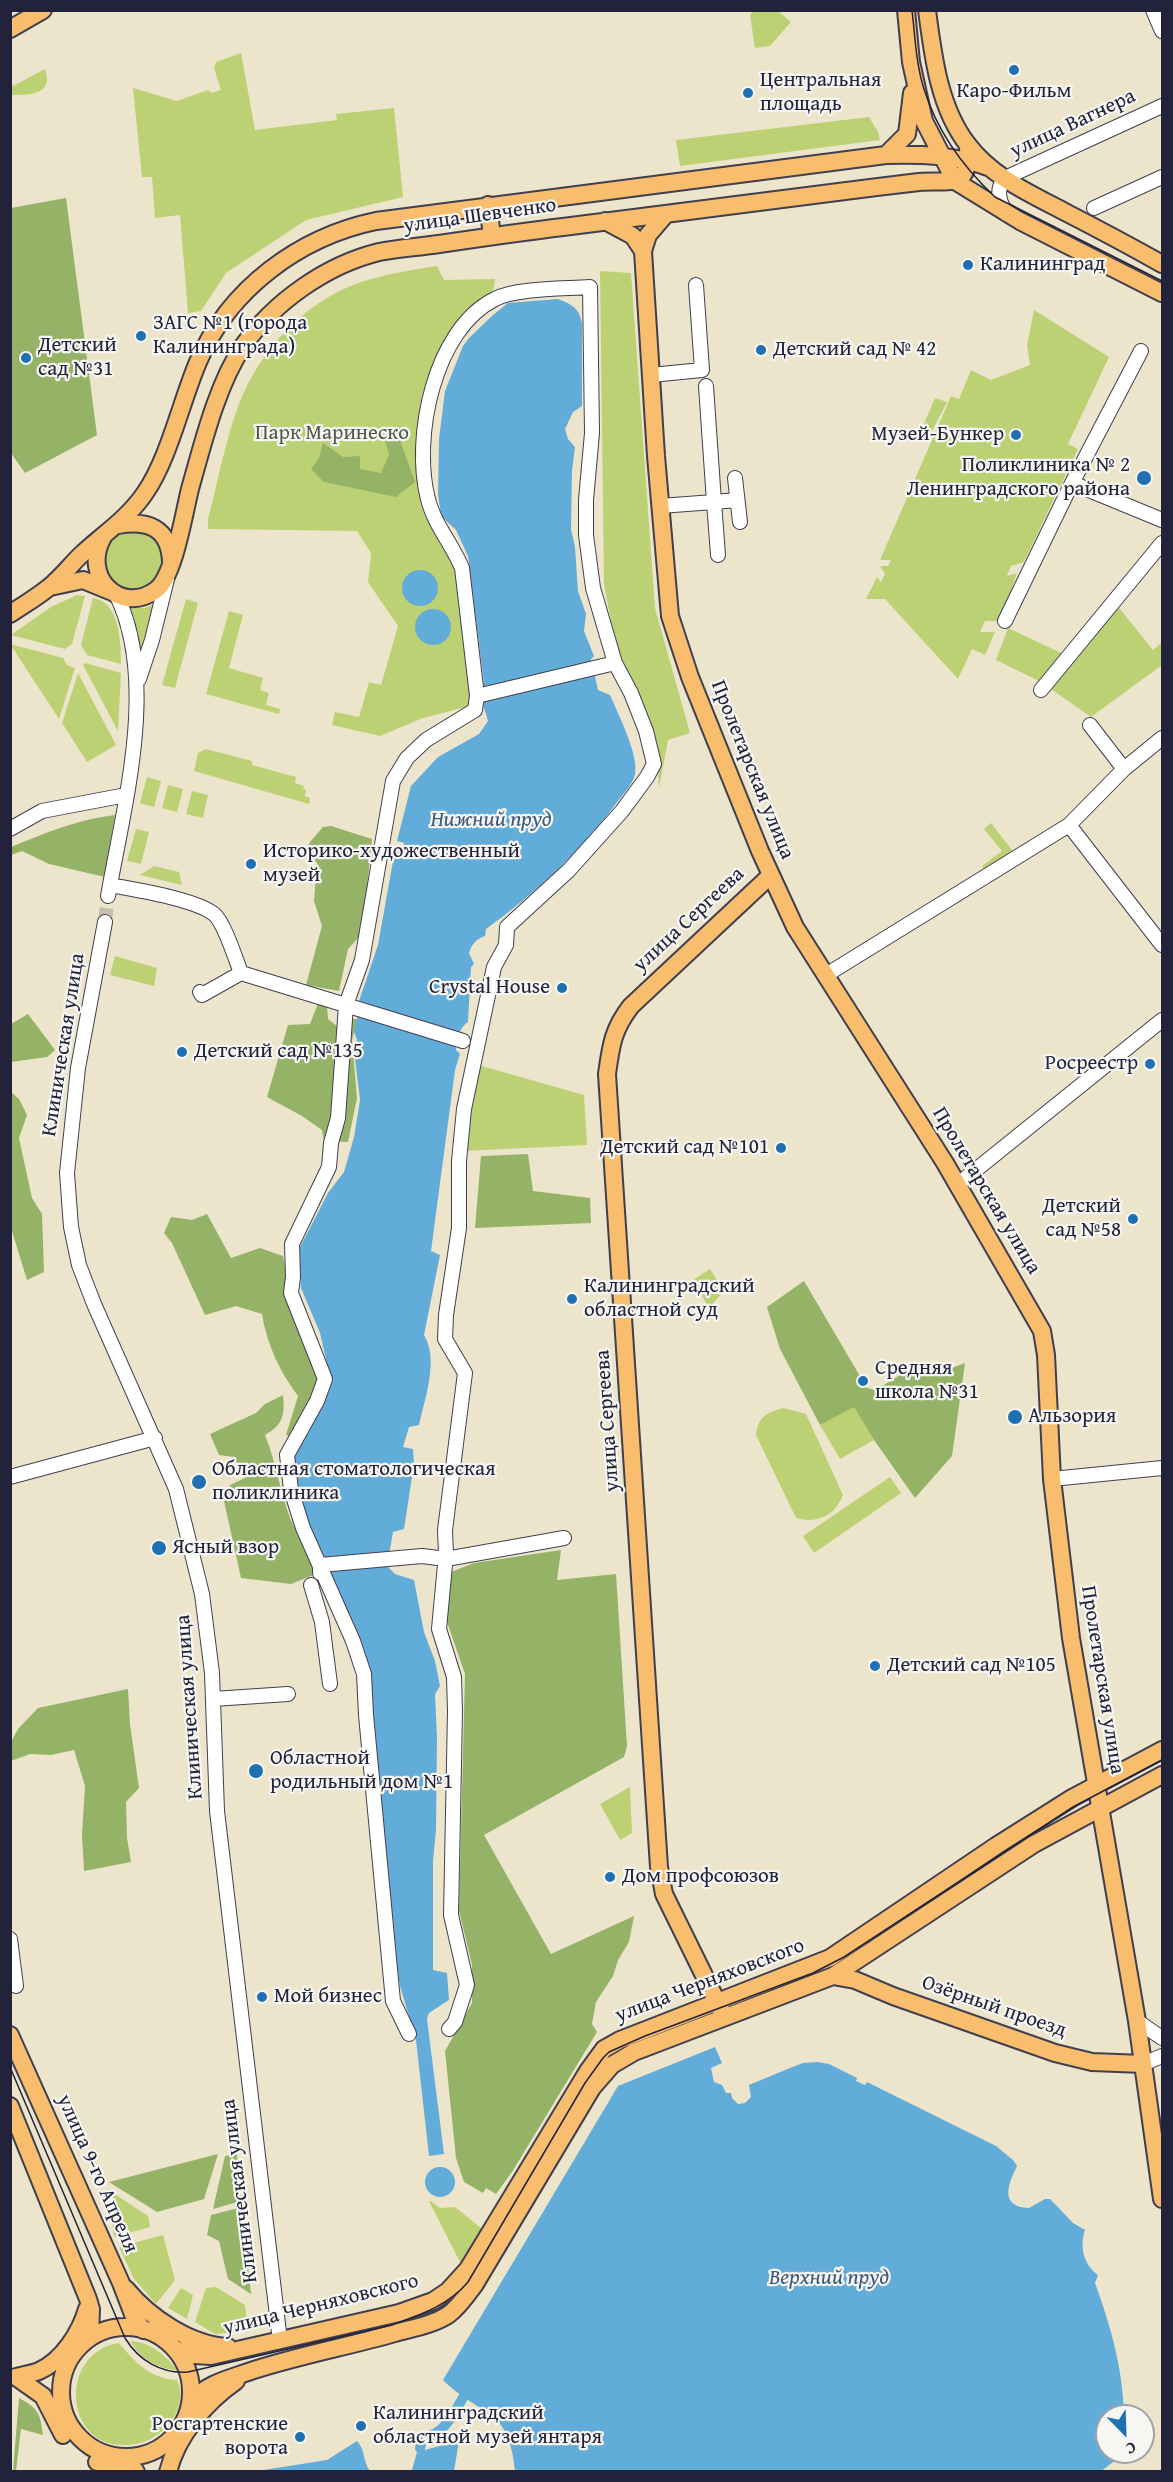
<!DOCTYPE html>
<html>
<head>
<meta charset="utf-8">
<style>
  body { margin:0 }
  #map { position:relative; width:1173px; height:2482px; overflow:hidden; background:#ede5cb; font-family:"Gentium Book Plus",serif }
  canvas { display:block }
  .frame { position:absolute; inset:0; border:12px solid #22223b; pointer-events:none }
  .north { position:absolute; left:1095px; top:2404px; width:60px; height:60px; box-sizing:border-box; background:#f6f6f2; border:2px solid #a1a1a9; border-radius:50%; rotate:157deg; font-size:16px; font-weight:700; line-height:24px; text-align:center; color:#22223b }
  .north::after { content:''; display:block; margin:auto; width:21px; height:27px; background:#1f6fb2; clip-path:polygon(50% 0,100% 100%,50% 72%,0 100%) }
</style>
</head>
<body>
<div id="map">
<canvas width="1173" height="2482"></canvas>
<div class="frame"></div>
<div class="north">С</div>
</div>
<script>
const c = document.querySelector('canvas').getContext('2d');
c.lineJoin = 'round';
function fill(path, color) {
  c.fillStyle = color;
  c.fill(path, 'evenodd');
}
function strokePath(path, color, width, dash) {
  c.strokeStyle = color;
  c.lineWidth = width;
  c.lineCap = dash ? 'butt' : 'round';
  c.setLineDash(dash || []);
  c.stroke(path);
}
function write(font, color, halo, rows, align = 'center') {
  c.font = font + ' "Gentium Book Plus",serif';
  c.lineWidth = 4.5;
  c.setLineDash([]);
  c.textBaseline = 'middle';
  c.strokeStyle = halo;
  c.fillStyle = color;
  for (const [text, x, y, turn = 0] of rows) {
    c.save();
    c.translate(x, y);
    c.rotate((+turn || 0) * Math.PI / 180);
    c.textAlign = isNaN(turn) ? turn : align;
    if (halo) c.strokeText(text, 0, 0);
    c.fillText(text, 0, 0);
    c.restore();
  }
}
fill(new Path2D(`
  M753,11H778L791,22L770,46L755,48L750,15Z
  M241,53L255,130L337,120L336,114L394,108L403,197L306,220L226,273L201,311L188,313L180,215L155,218L152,177H142L133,88L177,101L208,90L212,93L221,90L214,68L216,62Z
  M45,69C54,95 30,95 11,95V87Z
  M869,117L878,132L880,140L680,166L676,140Z
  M437,266L444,280L495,279L491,304L456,345L441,376L432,409L426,476L437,514L465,564L481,703L423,718L380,736L332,725L335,712L359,717L369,682L381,685L398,626L368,582L371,553L357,531L208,529V519C218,481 225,441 239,404C260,350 305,301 361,282C386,274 411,270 437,266Z
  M600,271L631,273L655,608L690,733L668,740L659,788L656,745L616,648L604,584Z
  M1034,310L1109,357L1068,444L1078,449L1024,562L1011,566L1007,576L1017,573L1000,621H985L980,632H995L985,655L972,649L958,679L885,599H866L877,577L881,582L885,574L880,566H888L891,560H880L951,396L959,399L971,370L991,380L1030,365L1027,345Z
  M935,398L947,402L931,433L921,431Z
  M102 560a30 30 0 1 1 60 0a30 30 0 1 1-60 0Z
  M77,595L85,596L72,644L65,649L11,635L51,607Z
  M93,598C97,599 103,601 106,604C120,617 121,646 121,664L87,655L81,645Z
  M186,599L198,603L175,688L162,685Z
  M159,602L140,669L139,643L131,608H145Z
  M1116,604L1153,650L1162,642V665L1091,717L1041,682L996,660L1008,628L1072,658Z
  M229,611L243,615L229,668L263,678L260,690L269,693L266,705L280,709L279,714L206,694Z
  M10,644L63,658L67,665L75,668L59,719Z
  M85,663L121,673L118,731L83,665Z
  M78,673L116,745L87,762L62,723Z
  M206,749L252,761V765L296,777L295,783L304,786L303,789L306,790L305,796L310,798L309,804L194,771L198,753Z
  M147,777L161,781L154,807L140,803Z
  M168,785L183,789L177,812L162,808Z
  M192,791L208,795L203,818L186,814Z
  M991,823L1015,854L987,872L982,866L1002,851L984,829Z
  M136,829L149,832L141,864L127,861Z
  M154,866L179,872L182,885L140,875Z
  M115,956L157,968L154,986L110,975Z
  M478,1065L584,1095L587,1145L464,1151L468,1109Z
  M710,1269L724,1291L709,1308L693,1280Z
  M854,1406L874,1440L840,1459L820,1425Z
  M783,1408L806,1414L843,1495C835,1516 817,1524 796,1518L756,1435C758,1417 766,1413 783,1408Z
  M890,1477L901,1493L814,1553L803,1536Z
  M630,1787L632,1833L620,1840L600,1804Z
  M107,2189L148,2216L150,2227L114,2237L111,2211L115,2208Z
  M429,2201H431L440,2208L455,2207L482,2229L461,2264Z
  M163,2235L175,2280L156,2304L134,2279L119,2247Z
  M216,2287L245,2305L248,2331L215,2334L195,2322L206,2288Z
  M181,2288L193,2295L187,2319L168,2308Z
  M130,2341C151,2342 164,2354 177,2370C157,2369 140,2358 130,2341Z
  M119,2343C136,2363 149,2378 177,2380C184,2396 179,2414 167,2426C156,2438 144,2444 127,2445C63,2449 58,2352 119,2343Z`), '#bcd174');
fill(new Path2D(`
  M66,198L97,435L25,473L11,453V208Z
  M396,429L415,482L396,497L324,482L311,469L319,458L323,443L343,457L360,456V469L381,473L389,455L384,436Z
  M115,815L105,877L49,864L22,851L11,855V847C45,833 79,819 115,815Z
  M331,826L372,839L366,898L359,937L348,949L339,991L306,985L322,926L314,901L317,863L306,851L310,842L323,827Z
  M319,1001L327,1007L328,1019L342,1030L352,1019H358L352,1040L357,1098L348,1142L324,1141L322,1130L302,1116L267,1097L288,1025L310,1024Z
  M28,1014L55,1050L47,1057L11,1062V1024Z
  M10,1091L19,1099L27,1115L19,1138L32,1198L42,1214L44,1272L27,1280L11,1228Z
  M528,1154L533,1191L590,1198L591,1223L475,1228L481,1156Z
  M207,1214L231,1258L260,1248L283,1256L287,1277L320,1377L293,1437L286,1435L298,1396C280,1372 267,1345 262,1314L236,1306L205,1315L172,1243L164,1233L171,1217L192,1220Z
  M804,1281L867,1388L876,1390L903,1373L941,1372L965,1363L952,1456L915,1498L874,1440L854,1407L820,1425L780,1349L767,1307Z
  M283,1395C285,1415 283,1425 265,1435C276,1462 280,1491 290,1518C298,1537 311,1553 313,1575L291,1584L241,1578L224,1501L230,1485L245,1478L234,1457L219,1455L210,1434L256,1413L265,1404Z
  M561,1550L557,1580L616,1574L627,1746L624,1757L484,1835L551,1954L634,1916L629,1942L618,1960L613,1976L596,2002L592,2024L597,2032L512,2172L496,2194L486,2188L483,2193L464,2182L456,2158L445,2051L472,2003V1965L459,1911L465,1674L447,1622L451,1572L474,1563Z
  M128,1689L130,1724L139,1788L126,1802L127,1838L131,1862L84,1871L82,1834L85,1786L74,1750L51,1755L30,1754L11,1761V1742L18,1729L38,1708Z
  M218,2154L204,2199L157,2212L109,2182Z
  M237,2154L241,2201L213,2209L225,2156Z
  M242,2207L251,2294L228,2279L219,2241L207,2235L211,2215Z
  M19,2398C39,2409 40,2413 43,2435L21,2429L16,2471H13Z`), '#95b366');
fill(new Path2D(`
  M558,299C572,304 580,309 582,324V406L573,412L565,429L568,439L575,447L572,471L571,529L575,547L578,591L586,614L584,631L594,656L591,659L598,690L610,695C618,714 639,755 635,774C633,784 624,793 618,801C581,851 536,893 486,929L485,936C476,939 472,944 469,953L474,964L471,967L468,1022C460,1027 455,1040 456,1050L460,1054L455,1070L431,1251L440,1255L424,1335C439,1360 425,1398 419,1425L409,1427L403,1447L413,1449L414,1464L404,1529L393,1532L387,1566L395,1574L414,1580L424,1632L435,1661L440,1686L435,1694L437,1737L436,1830L433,1861V1970L447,1973L449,2000L429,2013L427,2019L444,2154L429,2156L416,2040L400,1986L388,1908L369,1669L337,1594L326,1559L305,1526L293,1461L331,1381L320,1333L301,1288L299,1249L328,1193L344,1172L354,1137L360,1100L354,1050L357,1040L354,1031L360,1006L359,1001L378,945L395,850L402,851L404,843L397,841L411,786L438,757L479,734L488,721L479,691L484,683L468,556L456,530L441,516L438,494L439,439L445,391L463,346L469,338L493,315L508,303Z
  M402 588a18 18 0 1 1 36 0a18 18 0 1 1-36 0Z
  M415 627a18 18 0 1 1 36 0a18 18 0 1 1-36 0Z
  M715,2047L722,2063L711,2068L714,2082L722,2085L726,2093H731L732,2098L738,2104L745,2103L751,2097L749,2085L790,2068L803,2063L817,2062L829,2064L857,2078L856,2081L865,2085L867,2082L996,2146L1013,2160L1017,2166C1008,2184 999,2207 1029,2208L1045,2199H1050L1073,2223L1085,2230C1079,2247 1084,2265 1098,2275L1095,2283C1111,2327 1123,2369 1124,2416H1107V2452H1122L1121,2456L1100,2472L515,2471C509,2405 481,2418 443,2380L618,2086Z
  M425 2182a15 15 0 1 1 30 0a15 15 0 1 1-30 0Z
  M357,2441C366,2451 362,2460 370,2471H257L327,2460Z
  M459,2441L454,2471L412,2470L417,2452Z`), '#62acda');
strokePath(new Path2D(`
  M420,2448L423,2438C445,2434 453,2414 464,2396`), '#62acda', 10);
strokePath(new Path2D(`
  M105,922L108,896`), '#c4beae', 14, [14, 7]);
const minor = new Path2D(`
  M1153,10L1162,31
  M1094,208L1162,177
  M1007,214C999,202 995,190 1005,178L1162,106
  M651,375L702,370L696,285
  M706,386L714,502L737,500
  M735,478L740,522
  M1072,483L1162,520
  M660,506L714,502L718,555
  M1005,621L1070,487L1141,351
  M139,679L152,640L167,579
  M1041,690L1162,543
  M477,696L615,663
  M1090,725L1124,769
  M1069,825L1162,945
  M10,829L42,811L126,795
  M110,885C136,890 195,899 214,914C224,922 236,960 241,973L202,995L200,992
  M108,896C124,804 159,681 116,594
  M105,922L78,1068L67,1173L71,1227L79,1265L94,1304L176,1489L202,1594L212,1673L217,1811L280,2341
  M241,973L463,1041
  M826,975L1069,825L1124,769L1162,738
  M957,1185L1162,1020
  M10,1477L155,1438
  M1052,1479L1162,1468
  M320,1573V1565L422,1556L446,1559L564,1538
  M311,1585L322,1622L330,1684
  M213,1699L288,1694
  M10,1939L16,1986
  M1137,2021L1162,2038
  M409,2034L393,2001L366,1715L364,1674L353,1641L303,1528L291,1490L287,1455L317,1401L325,1379L291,1293L293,1277L292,1244L329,1167L331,1143L338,1118L346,1005L362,960L393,781L407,758L426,740L475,710L477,696L462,568C452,544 434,524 428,499C412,438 434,329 495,299C516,288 565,289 590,287L592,433L586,500V535L593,588L615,663L631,693L646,731L654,764L647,777L622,811L569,870L507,927L506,945L494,967L464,1109L459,1161V1228L446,1315L445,1339L465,1373L445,1530L446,1554L439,1629L454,1677L455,1711L451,1915L467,1985L455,2022L449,2029
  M1143,2064L1162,2056`);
const major = new Path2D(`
  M906,10L911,62L924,121L955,181L1020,221L1162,293
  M927,10C933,56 939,108 968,145C992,177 1031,194 1065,212C1098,229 1130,246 1162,264
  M10,29L43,10
  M886,155L907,134L912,93
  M488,205L492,236
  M666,214L648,235L643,251L656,456L670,616L690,677L760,851L795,927L945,1163L1042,1331L1046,1355L1052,1479L1071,1638L1137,2021L1162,2199
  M605,221L633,236L643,251
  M118,525C147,520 169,527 171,561
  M103,537C81,576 120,616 156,590C174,577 184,513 190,489C203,443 217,385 243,346C274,302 326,265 379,252C398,248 419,247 439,244C480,238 521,232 563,227C681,211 800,196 919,182C953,180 970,189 968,145
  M50,587L83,580L110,591
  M10,614C23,605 36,598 48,588C61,578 71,564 83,553C105,533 128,518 145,493C169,458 181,402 198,362C229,289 299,237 376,221L886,155C922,154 954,155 988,167
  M833,1976L855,1980L893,1996L1055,2053L1092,2062L1143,2064
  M724,2016L664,1894L659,1867L607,1074C611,1045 613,1029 631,1006L771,875
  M10,2035L121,2283L134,2317L143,2330
  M10,2106L88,2299L91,2309L90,2336
  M126,2289C150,2318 190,2345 228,2347
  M61 2392a65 65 0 1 1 130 0a65 65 0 1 1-130 0Z
  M178,2350L194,2355L211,2356L399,2313L433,2301L448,2291L468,2269L588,2071L604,2049L620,2040L830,1958L996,1846L1072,1798L1162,1750
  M16,2377L43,2396L63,2435
  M16,2377C23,2375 32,2374 39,2371C62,2361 80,2333 87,2309
  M192,2401C206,2384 228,2379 248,2372C296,2356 346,2347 395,2333C413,2328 432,2325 448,2315C459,2307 467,2295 475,2284L592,2088L612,2065L634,2052L833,1976L1034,1844L1162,1775
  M116,2457L130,2463L136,2472
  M97,2462L116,2466L123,2472
  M168,2472C177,2435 206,2402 236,2381`);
strokePath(minor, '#403f51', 16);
strokePath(major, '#403f51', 20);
strokePath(minor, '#fff', 14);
strokePath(major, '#f9be6d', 16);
strokePath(new Path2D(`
  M912,10C915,36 916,64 924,89C937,131 963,167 995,197L1162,281
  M10,11L12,10
  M10,2067L125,2338C139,2361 162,2374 188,2372L392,2325C420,2315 448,2306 468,2282L585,2083L603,2058L609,2052L645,2036L813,1973L844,1957L1073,1807L1162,1760`), '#22223b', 1.5);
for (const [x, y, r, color] of [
  [1014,70,6,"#1f6fb2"],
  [748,93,6,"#1f6fb2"],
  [968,265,6,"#1f6fb2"],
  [141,336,6,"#1f6fb2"],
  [761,350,6,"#1f6fb2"],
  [26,358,6,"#1f6fb2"],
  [1016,435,6,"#1f6fb2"],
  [1144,478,8,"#1f6fb2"],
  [251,864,6,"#1f6fb2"],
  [562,988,6,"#1f6fb2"],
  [182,1052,6,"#1f6fb2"],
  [1150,1064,6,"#1f6fb2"],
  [781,1148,6,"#1f6fb2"],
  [1133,1219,6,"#1f6fb2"],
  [572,1299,6,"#1f6fb2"],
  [863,1381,6,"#1f6fb2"],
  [1015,1417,8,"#1f6fb2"],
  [199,1482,8,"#1f6fb2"],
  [159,1548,8,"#1f6fb2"],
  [875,1666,6,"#1f6fb2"],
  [256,1771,8,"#1f6fb2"],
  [610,1877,6,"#1f6fb2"],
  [262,1997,6,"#1f6fb2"],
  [361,2426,6,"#1f6fb2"],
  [300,2437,6,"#1f6fb2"]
]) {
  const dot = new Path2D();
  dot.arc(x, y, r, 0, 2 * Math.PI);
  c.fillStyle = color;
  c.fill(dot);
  strokePath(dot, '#f6f6f2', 2);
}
write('21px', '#22223b', '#f6f6f2', [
  ["Центральная",760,81],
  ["площадь",760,105],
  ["Каро-Фильм",1014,92,"center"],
  ["Калининград",980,265],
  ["ЗАГС №1 (города",153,324],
  ["Калининграда)",153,348],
  ["Детский",38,346],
  ["сад №31",38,370],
  ["Детский сад № 42",773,350],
  ["Музей-Бункер",1004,435,"right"],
  ["Поликлиника № 2",1130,466,"right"],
  ["Ленинградского района",1130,490,"right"],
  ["Историко-художественный",263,852],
  ["музей",263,876],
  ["Crystal House",550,988,"right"],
  ["Детский сад №135",194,1052],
  ["Росрeeстр",1138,1064,"right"],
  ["Детский сад №101",769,1148,"right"],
  ["Детский",1121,1207,"right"],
  ["сад №58",1121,1231,"right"],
  ["Калининградский",584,1287],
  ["областной суд",584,1311],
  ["Средняя",875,1369],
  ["школа №31",875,1393],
  ["Альзория",1028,1417],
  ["Областная стоматологическая",212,1470],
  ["поликлиника",212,1494],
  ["Ясный взор",172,1548],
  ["Детский сад №105",887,1666],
  ["Областной",270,1759],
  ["родильный дом №1",270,1783],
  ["Дом профсоюзов",622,1877],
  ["Мой бизнес",274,1997],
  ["Калининградский",373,2414],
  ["областной музей янтаря",373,2438],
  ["Росгартенские",288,2425,"right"],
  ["ворота",288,2449,"right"]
], 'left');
write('21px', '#22223b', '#f6f6f2', [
  ["улица Вагнера",1073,124,-25],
  ["улица Шевченко",480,216,-8],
  ["Пролетарская улица",752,770,68],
  ["улица Сергеева",689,920,-43],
  ["Клиническая улица",64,1045,-81],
  ["Пролетарская улица",986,1191,59],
  ["улица Сергеева",608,1421,-94],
  ["Пролетарская улица",1102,1680,81],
  ["Клиническая улица",190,1707,-94],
  ["улица Черняховского",710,1981,-21],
  ["Озёрный проезд",994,2007,19],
  ["улица 9-го Апреля",97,2174,66],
  ["Клиническая улица",240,2191,-97],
  ["улица Черняховского",321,2305,-14]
]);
write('21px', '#50574c', '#f6f6f2', [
  ["Парк Маринеско",332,434]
]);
write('italic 22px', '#3c597b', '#f6f6f2', [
  ["Нижний пруд",491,820],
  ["Верхний пруд",829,2278]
]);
</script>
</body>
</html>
